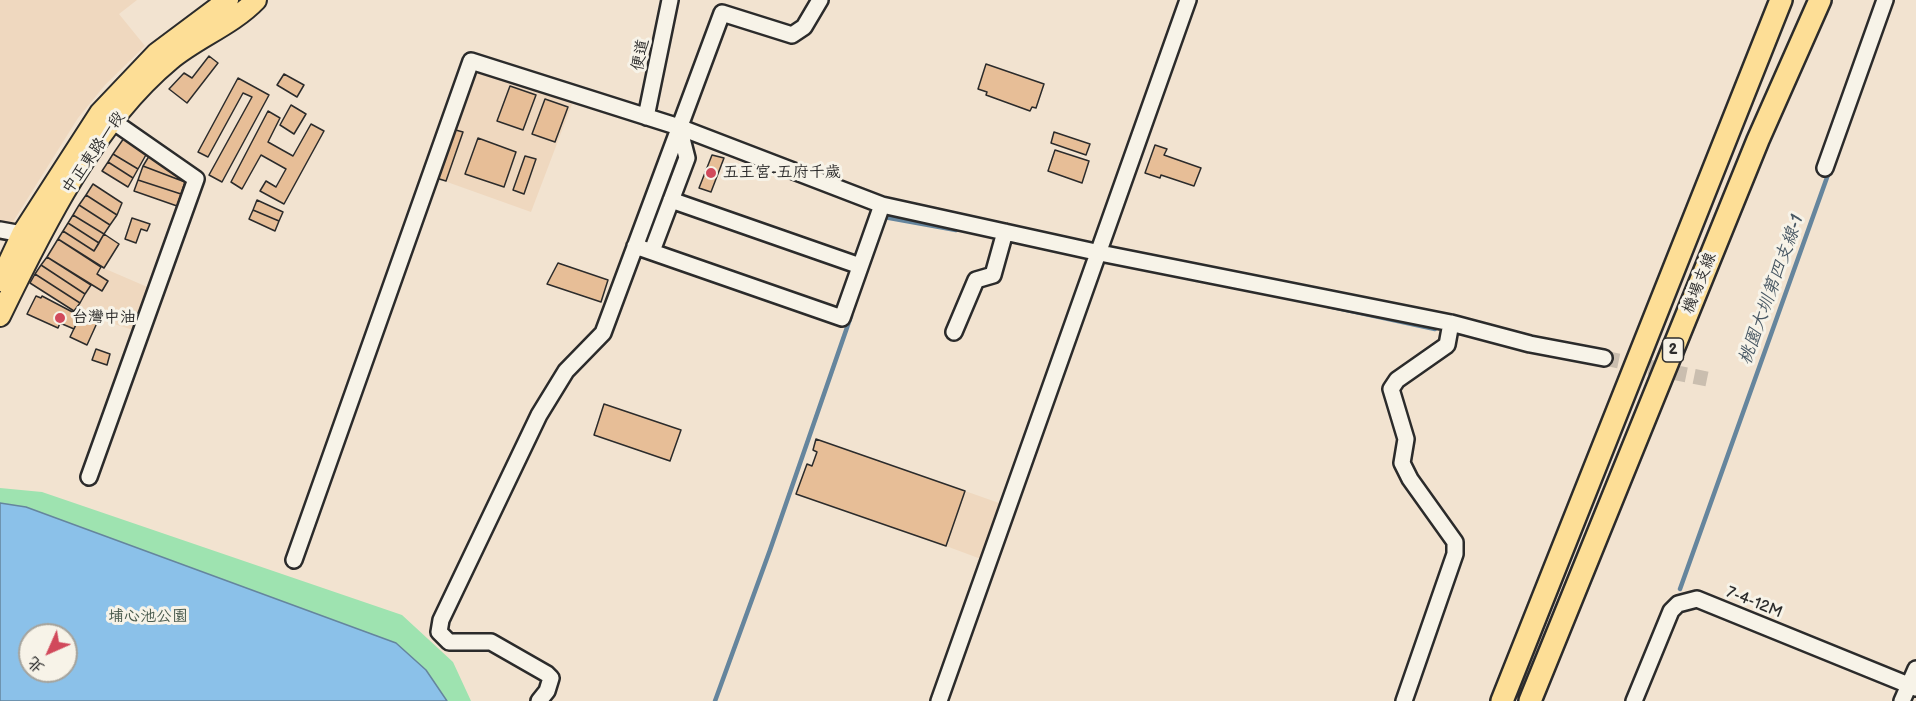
<!DOCTYPE html>
<html>
<head>
<meta charset="utf-8">
<style>
  body { margin:0 }
  #map { position:relative; width:1916px; height:701px; overflow:hidden; background:#f2e3d0; font-family:"Balsamiq Sans","LXGW WenKai TC",sans-serif }
  canvas { display:block }
  .north { position:absolute; left:18px; top:623px; width:60px; height:60px; box-sizing:border-box; background:#f7f3e8; border:2px solid #a5a39c; border-radius:50%; rotate:225deg; font-size:16px; font-weight:700; line-height:24px; text-align:center; color:#2b2b2b }
  .north::after { content:''; display:block; margin:auto; width:21px; height:27px; background:#d1495b; clip-path:polygon(50% 0,100% 100%,50% 72%,0 100%) }
</style>
</head>
<body>
<div id="map">
<canvas width="1916" height="701"></canvas>
<div class="north">北</div>
</div>
<script>
const c = document.querySelector('canvas').getContext('2d');
c.lineJoin = 'round';
function fill(path, color) {
  c.fillStyle = color;
  c.fill(path, 'evenodd');
}
function strokePath(path, color, width, dash) {
  c.strokeStyle = color;
  c.lineWidth = width;
  c.lineCap = dash ? 'butt' : 'round';
  c.setLineDash(dash || []);
  c.stroke(path);
}
function write(font, color, halo, rows, align = 'center') {
  c.font = font + ' "Balsamiq Sans","LXGW WenKai TC",sans-serif';
  c.lineWidth = 6;
  c.setLineDash([]);
  c.textBaseline = 'middle';
  c.strokeStyle = halo;
  c.fillStyle = color;
  for (const [text, x, y, turn = 0] of rows) {
    c.save();
    c.translate(x, y);
    c.rotate((+turn || 0) * Math.PI / 180);
    c.textAlign = isNaN(turn) ? turn : align;
    if (halo) c.strokeText(text, 0, 0);
    c.fillText(text, 0, 0);
    c.restore();
  }
}
fill(new Path2D(`
  M0,0H137L119,14L145,46L105,85L78,118L11,225L0,223Z
  M473,68L572,104L531,212L436,178Z
  M58,239L101,267L152,289L136,331L74,311L91,285L47,257Z
  M965,491L999,503L981,559L946,546Z`), '#efd8bf');
fill(new Path2D(`
  M0,488L42,492L402,615L453,662L471,701H0ZM30,635H66V671H30Z`), '#9ee3b0');
const water = new Path2D(`
  M0,503L26,507L396,643L426,670L447,701H0ZM30,635H66V671H30Z`);
fill(water, '#8bc1e9');
strokePath(water, '#65859d', 1.5);
strokePath(new Path2D(`
  M883,220L884,217L956,230
  M1328,306L1435,329
  M1680,589L1830,169
  M715,701L770,550L851,316`), '#65859d', 4.5);
const building = new Path2D(`
  M209,56L218,63L187,103L169,89L184,73L192,78Z
  M986,64L1044,84L1036,108L1032,107L1030,111L986,95L987,92L978,89Z
  M284,74L304,85L297,97L277,85Z
  M238,78L269,95L222,182L209,175L252,97L243,93L208,157L198,152Z
  M510,86L536,95L523,130L497,121Z
  M545,99L568,107L555,142L532,134Z
  M291,105L306,114L294,134L280,125Z
  M268,111L280,118L268,142L293,156L311,124L324,131L284,204L260,191L266,181L276,187L286,169L261,155L242,189L231,182Z
  M452,129L463,132L446,181L436,178Z
  M1054,132L1090,144L1086,155L1051,143Z
  M124,138L147,153L138,169L113,154Z
  M478,138L516,152L504,187L465,174Z
  M1155,145L1167,149L1164,155L1201,168L1194,186L1161,175L1160,178L1145,173Z
  M1055,150L1089,161L1082,183L1048,171Z
  M151,153L180,172L177,179L143,166Z
  M113,154L138,169L133,178L108,162Z
  M712,155L724,158L711,192L699,188Z
  M525,156L536,159L524,194L513,190Z
  M108,162L133,178L128,187L102,171Z
  M143,166L185,182L181,194L138,180Z
  M138,180L181,194L177,206L134,191Z
  M93,184L122,203L117,215L86,195Z
  M86,195L117,215L110,225L79,205Z
  M257,200L283,212L279,221L253,210Z
  M79,205L110,225L104,234L73,215Z
  M253,210L279,221L275,231L249,219Z
  M73,215L104,234L99,243L68,223Z
  M132,218L150,224L147,231L141,229L136,243L125,239Z
  M68,223L99,243L94,251L63,231Z
  M63,231L94,251L104,234L119,244L104,268L58,239Z
  M58,239L101,267L97,274L108,281L102,291L47,257Z
  M47,257L91,285L85,294L41,265Z
  M558,263L608,280L601,302L547,284Z
  M41,265L85,294L80,303L35,274Z
  M35,274L80,303L74,311L30,283Z
  M36,296L41,298L42,296L80,316L74,329L60,323L58,328L27,314Z
  M80,316L97,323L87,345L70,337Z
  M96,349L110,354L107,365L92,360Z
  M604,404L681,430L670,461L594,435Z
  M816,439L965,491L946,546L796,494L807,464L812,466L817,452L813,450Z`);
fill(building, '#e7be97');
strokePath(building, '#2b2b2b', 1.5);
strokePath(new Path2D(`
  M1604,358L1707,379`), '#cabeaf', 15, [15, 8]);
const minor = new Path2D(`
  M646,117L670,0
  M1825,168L1885,0
  M671,200L860,266
  M0,230L22,234
  M635,246L842,318L882,205
  M652,251L687,158L679,127
  M954,332L976,280L993,275L1005,232
  M89,477L196,179L104,115
  M294,560L471,61L679,127L882,205L1100,253L1451,323L1530,344L1604,358
  M539,701L547,691L551,678L547,674L491,642H449L439,632L441,620L539,415L566,371L603,333L722,13L792,35L804,27L820,0
  M939,701L1188,0
  M1404,701L1455,554V542L1410,479L1402,463L1406,439L1391,389L1397,380L1447,345L1451,323
  M1634,701L1671,611L1678,604L1697,599L1916,688
  M1902,701L1916,669`);
const major = new Path2D(`
  M0,281L22,234L100,113L157,53L228,0
  M0,316C42,229 94,123 170,60C196,38 232,25 256,0`);
const highway = new Path2D(`
  M1502,701L1781,0
  M1530,701L1758,140L1820,0`);
strokePath(minor, '#2b2b2b', 20);
strokePath(major, '#2b2b2b', 24);
strokePath(highway, '#2b2b2b', 26);
strokePath(minor, '#f7f3e8', 15);
strokePath(major, '#fdde96', 20);
strokePath(highway, '#fdde96', 21);
for (const [x, y, r, color] of [
  [711,173,6,"#d1495b"],
  [60,318,6,"#d1495b"]
]) {
  const dot = new Path2D();
  dot.arc(x, y, r, 0, 2 * Math.PI);
  c.fillStyle = color;
  c.fill(dot);
  strokePath(dot, '#f7f3e8', 2);
}
for (const [x, y, w] of [
  [1673,350,21]
]) {
  const box = new Path2D();
  box.roundRect(x - w / 2, y - 12, w, 24, 4.5);
  c.fillStyle = '#f7f3e8';
  c.fill(box);
  strokePath(box, '#2b2b2b', 1.5);
}
write('bold 15px', '#2b2b2b', null, [
  ["2",1673,350]
]);
write('16px', '#2b2b2b', '#f7f3e8', [
  ["便道",641,55,-79],
  ["中正東路一段",94,153,-55],
  ["機場支線",1700,283,-68],
  ["7-4-12M",1754,603,22]
]);
write('16px', '#2b2b2b', '#f7f3e8', [
  ["五王宮-五府千歲",723,173],
  ["台灣中油",72,318]
], 'left');
write('16px', '#48594c', '#f7f3e8', [
  ["埔心池公園",148,617]
]);
write('italic 18px', '#485864', '#f7f3e8', [
  ["桃園大圳第四支線-1",1772,290,-70]
]);
</script>
</body>
</html>
